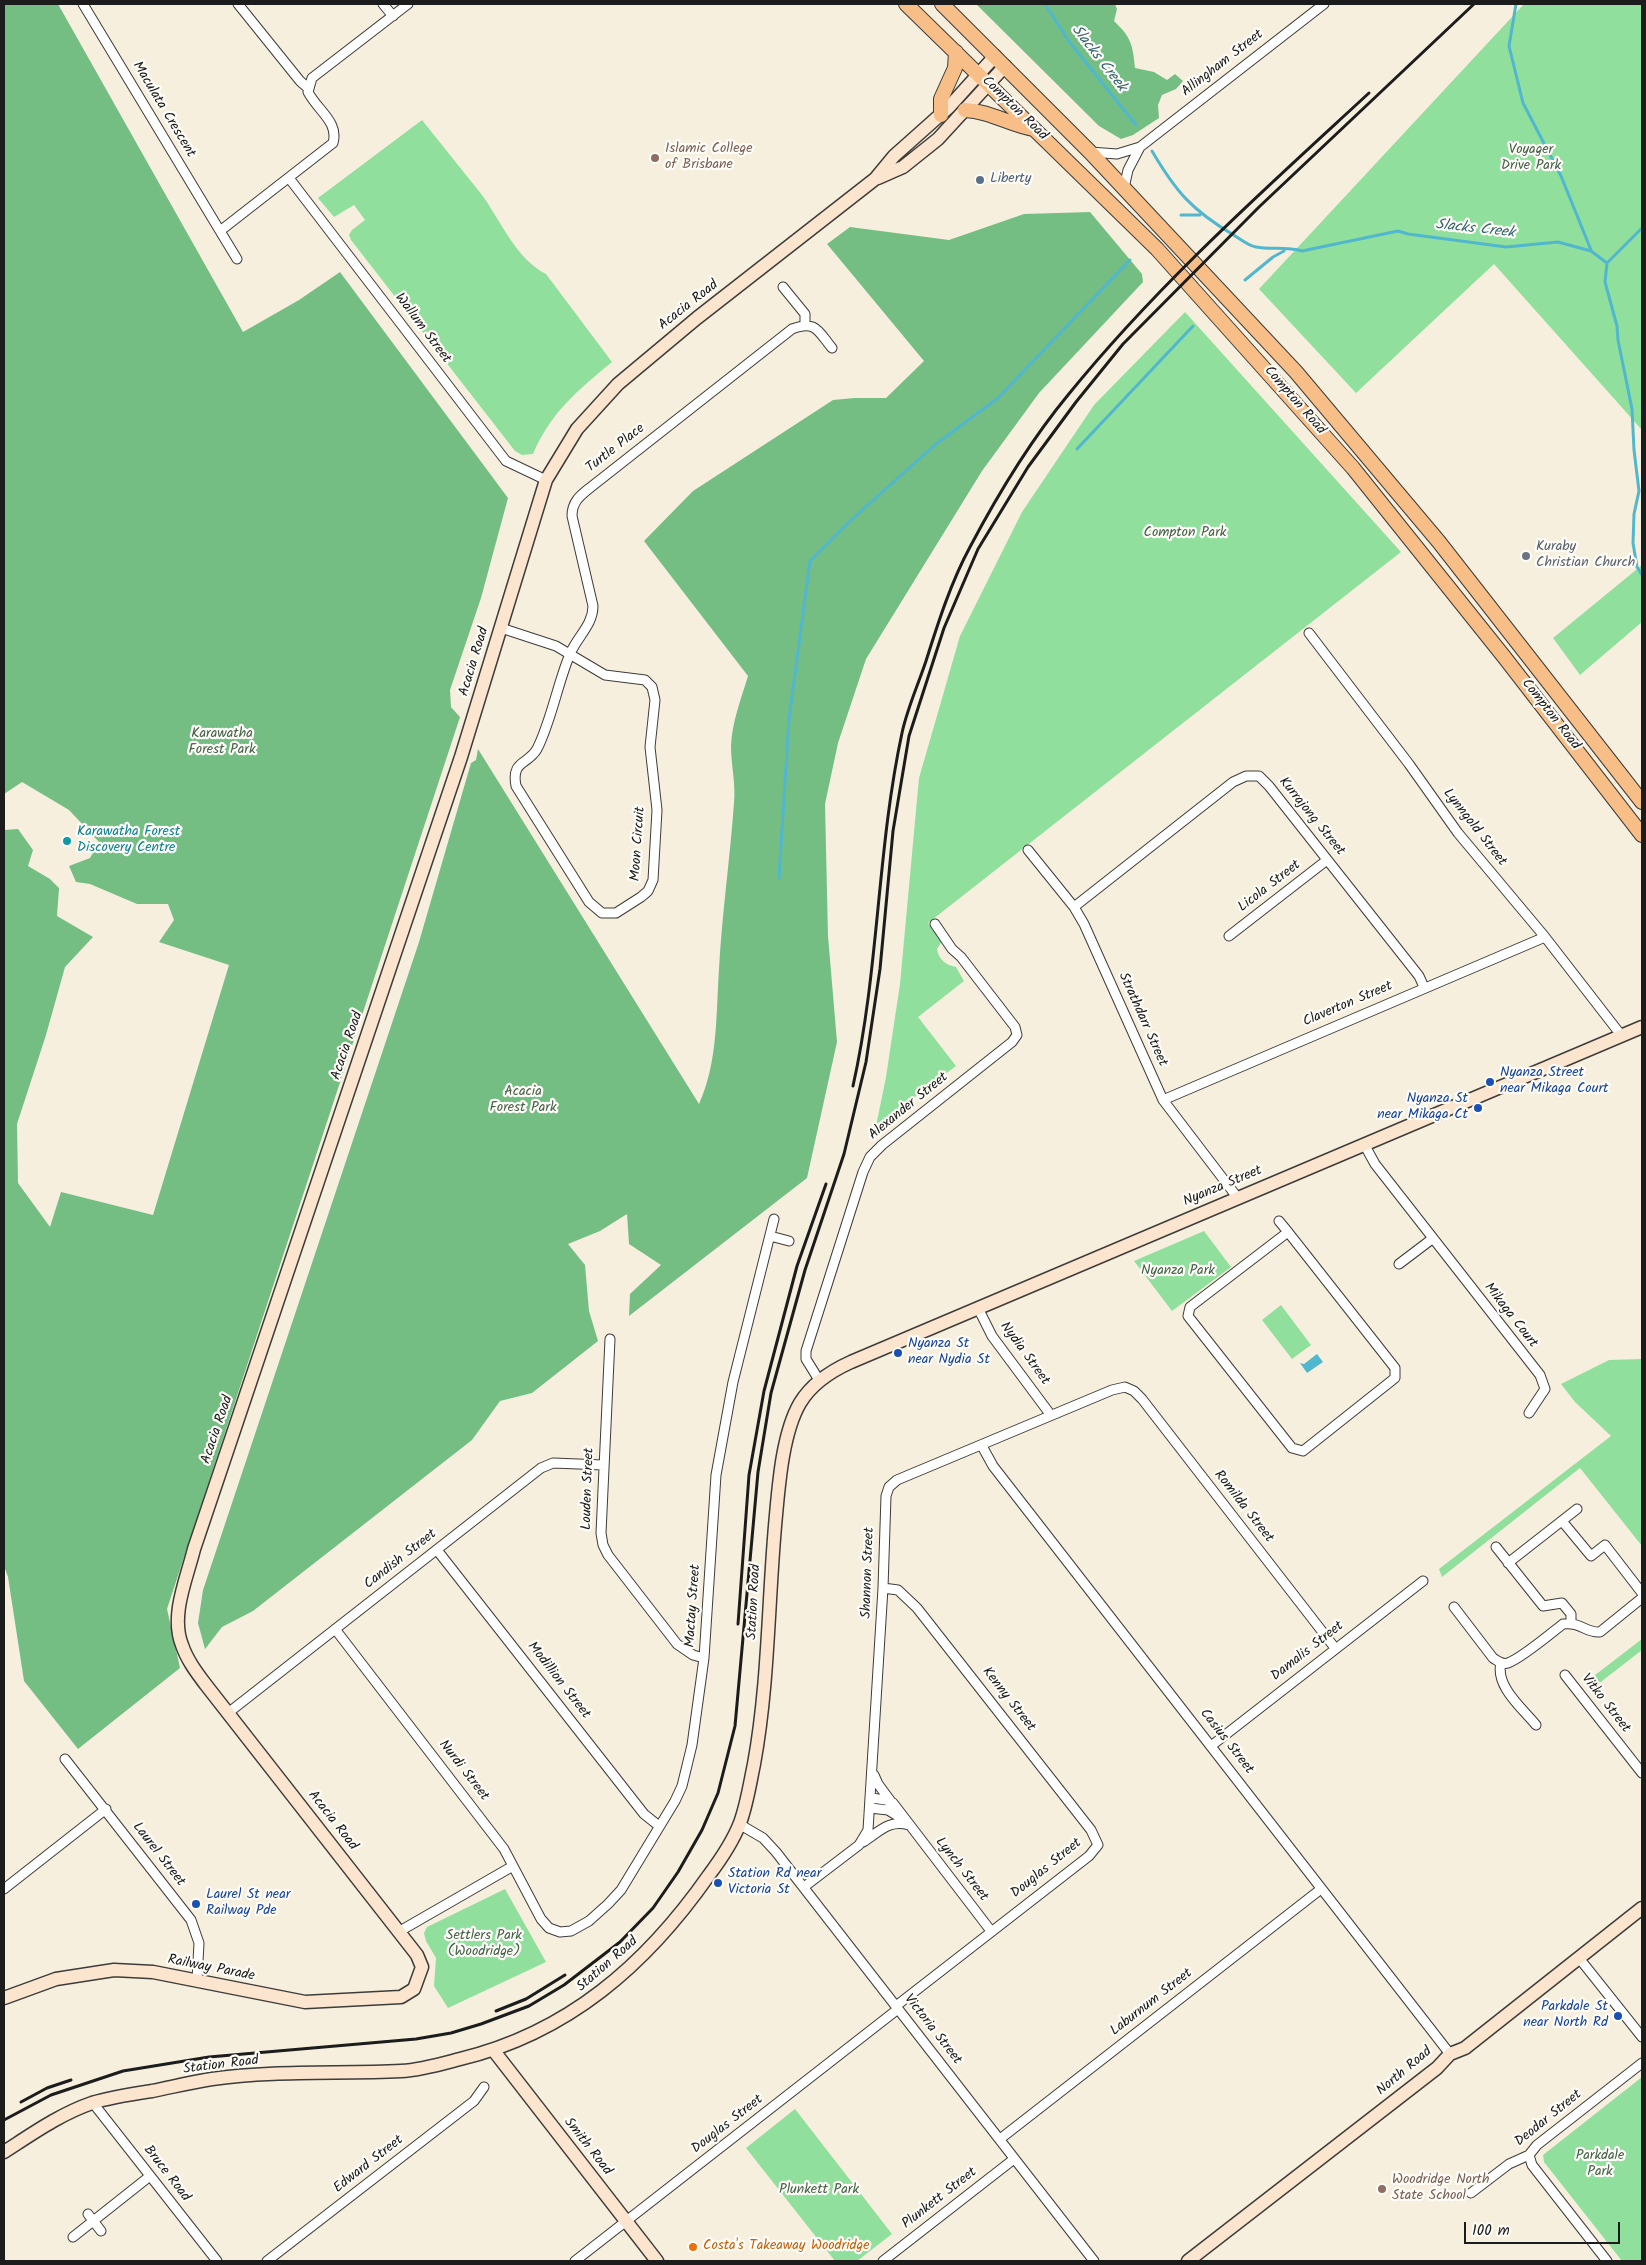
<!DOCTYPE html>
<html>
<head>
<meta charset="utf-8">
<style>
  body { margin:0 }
  #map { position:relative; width:1646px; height:2265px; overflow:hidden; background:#f7efdd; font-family:Kalam,sans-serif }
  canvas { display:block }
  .frame { position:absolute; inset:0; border:5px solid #1c1c1c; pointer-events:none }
  .scale { position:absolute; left:1464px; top:2222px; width:156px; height:22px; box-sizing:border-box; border:2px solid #1c1c1c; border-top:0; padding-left:6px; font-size:15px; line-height:18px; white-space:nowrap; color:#1c1c1c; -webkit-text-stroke:4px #fdfcf7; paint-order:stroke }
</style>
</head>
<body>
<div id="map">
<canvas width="1646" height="2265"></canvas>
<div class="frame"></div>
<div class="scale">100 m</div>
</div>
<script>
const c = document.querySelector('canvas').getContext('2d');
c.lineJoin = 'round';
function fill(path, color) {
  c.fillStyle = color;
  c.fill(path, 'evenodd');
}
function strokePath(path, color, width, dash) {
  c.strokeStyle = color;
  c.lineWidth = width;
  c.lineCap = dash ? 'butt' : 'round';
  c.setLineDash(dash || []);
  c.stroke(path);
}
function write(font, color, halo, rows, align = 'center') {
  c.font = font + ' Kalam,sans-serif';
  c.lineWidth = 4.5;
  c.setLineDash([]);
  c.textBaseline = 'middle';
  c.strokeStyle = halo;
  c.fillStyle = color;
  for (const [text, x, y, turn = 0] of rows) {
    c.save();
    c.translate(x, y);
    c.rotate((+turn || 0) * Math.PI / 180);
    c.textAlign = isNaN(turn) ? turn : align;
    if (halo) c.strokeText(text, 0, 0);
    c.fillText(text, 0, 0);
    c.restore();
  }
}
fill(new Path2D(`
  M1524,4H1642V430L1494,264L1356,393L1259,289Z
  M422,120C442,145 462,170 482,195C501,221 516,259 546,274L612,362C577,391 551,412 533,454L522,455L515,451L351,240L349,235L352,230L365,220L354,205L334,217L318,198Z
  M1185,312L1401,552L928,923L942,941L937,949C939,960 946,965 956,967L964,981L918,1017L956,1066L876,1126L886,1077L900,984L919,778L960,636L1022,512L1094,405Z
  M1642,565V622L1580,675L1553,638Z
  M1204,1231L1231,1267L1172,1311L1134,1261Z
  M1281,1305L1311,1345L1292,1359L1262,1320Z
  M1642,1359V1546L1580,1468L1442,1577L1439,1569L1611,1436L1575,1402L1561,1384L1609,1360Z
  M1642,1639V1650L1593,1688L1586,1682Z
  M505,1889L546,1962L448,2008L434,1986L436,1958L426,1941L424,1933L427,1927Z
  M1642,2077V2261H1622L1544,2162L1543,2155Z
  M795,2109L892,2234L857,2261H835L746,2148Z`), '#90df9d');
fill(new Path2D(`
  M4,4H58L243,332L299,300L340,272L508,498L481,598L450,690L451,707L460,717L167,1609L180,1668L78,1749L24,1681L8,1577L4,1566V830L18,829L33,850L28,866L50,879L59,888L57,916L93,937L65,967L46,1035L17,1124L18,1183L50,1227L61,1192L153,1215L229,965L159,942L174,920L168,904H137L90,884L76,882L69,866L90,858L99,842L69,810L22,782L4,794Z
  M976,4H1115L1117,9L1114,21C1131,37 1133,45 1135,68L1154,72L1167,80L1175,74L1183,81L1176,89L1162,95L1158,105L1159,118L1133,135L1121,139L1099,126Z
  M1090,212L1142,274L1143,282L1039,393L982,471L866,659L838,743L825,804L828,936L837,1042L807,1178L629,1316L630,1294L661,1265L629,1244L627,1214L600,1231L568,1244L585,1265L589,1311L598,1341L532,1393L500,1401L472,1440L253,1611L222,1627L205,1649L198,1623L203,1590L419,942L471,763L476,760L478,749L699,1104C718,1062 716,1014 719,969C722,914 730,858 734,803C736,784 731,765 731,746C732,722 741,699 748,676L644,541L693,491L833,400L854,398H886L924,361L827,244L850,227L949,240L1024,214Z`), '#74be84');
fill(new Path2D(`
  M1317,1354L1323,1362L1307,1373L1300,1363L1304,1364Z`), '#51b7cf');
strokePath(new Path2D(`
  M1045,4L1068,40L1136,125
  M1516,4L1509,46L1523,103L1561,176L1591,250
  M1152,151C1176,192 1192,210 1232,234C1239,238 1248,246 1256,247C1271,250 1286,246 1302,251L1398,231L1408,234L1506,247L1558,242L1591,251L1607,263L1605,282L1617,326L1618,340L1632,409L1634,450L1639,491L1634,514L1633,543L1637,567L1642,575
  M1181,215H1200
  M1607,263L1642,228
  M1245,280L1273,257L1284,251
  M1077,449L1193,326
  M779,878L789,719L810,561L850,521L936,444L998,398L1130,260`), '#51b7cf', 3);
const street = new Path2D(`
  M83,4L220,231L333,143C339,122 318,111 308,92L312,78L408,4
  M238,4L300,81L308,88
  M383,4L393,16
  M1090,152L1117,154L1140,147L1324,4
  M289,178L506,461L546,480
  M1124,188L1128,170L1140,147
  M220,231L237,259
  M783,287L805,314V324
  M501,628L556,646L605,675L645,680L652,687L655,700L650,747L657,810L653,880L648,891L641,897L616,913H602L589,902L516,786C511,760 528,765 537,749C551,722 558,682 570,654C577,637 593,625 593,606L572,516C572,501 581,495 591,487L792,329C816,320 818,331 832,348
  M1309,633L1409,764L1458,833L1545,937L1621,1035
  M1028,850L1074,907L1084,924L1163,1100L1237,1197
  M1074,907L1233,782L1246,776H1259L1269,786L1419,976L1424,987
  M1229,936L1327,860
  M1163,1100L1545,937
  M1364,1144L1375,1164L1540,1375L1545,1389L1529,1413
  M1279,1221L1288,1232L1395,1368V1378L1303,1451L1292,1448L1188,1316L1190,1307L1288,1232
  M770,1236L789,1241
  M1399,1264L1432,1239
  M978,1308L992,1336L1050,1414
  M610,1339L601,1533L603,1545L608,1555L677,1644L693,1655L704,1658
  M819,1380L806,1359V1351L863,1172L870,1157L882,1145L1012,1042L1017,1035L1015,1027L961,957L952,949L935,924
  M982,1446L993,1466L1450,2054
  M1562,1521L1591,1556L1605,1545L1642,1593
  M1496,1547L1543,1606L1562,1603L1571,1614V1623
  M437,1550L644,1814L659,1826
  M1508,1563L1577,1509
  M883,1588L898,1590L917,1608L1091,1830L1098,1845L1089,1856L896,2006
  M1454,1607L1493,1658C1498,1661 1502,1665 1508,1663C1522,1658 1550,1634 1563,1624C1582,1622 1585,1633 1600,1632L1642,1598
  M335,1629L504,1849L541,1919L549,1928L560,1932L571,1931L589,1921L608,1904L621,1890L675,1801L682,1786L692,1745L704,1658L716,1475L733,1382L774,1219
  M1501,1663C1495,1686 1522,1708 1536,1725
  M1565,1675L1642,1773
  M228,1713L541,1468L553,1463L603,1465
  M1211,1746L1423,1581
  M65,1759L191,1920L199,1943L197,1980
  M874,1775L878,1784L892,1803
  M871,1798L886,1800L893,1803L991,1931
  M870,1808L888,1810L901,1818
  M739,1824L763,1838L776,1852L1094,2261
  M863,1842C879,1832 889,1819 909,1825
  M804,1887L859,1845L868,1830L883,1588L886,1496L889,1487L897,1480L1112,1390L1125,1387L1134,1391L1142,1399L1335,1648
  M4,1889L106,1809
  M400,1931L513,1866
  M1579,1958L1642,2037
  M93,2103L217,2261
  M1000,2139L1321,1889
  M1529,2155L1532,2165L1607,2261
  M1471,2193L1509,2164L1529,2155L1537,2145L1642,2063
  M88,2214L101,2231
  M73,2237L150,2176
  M267,2261L474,2101L484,2087
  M575,2261L898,2009
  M883,2261L1014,2159`);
const secondary = new Path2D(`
  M878,178L903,167L938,139L1005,66
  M4,1998L56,1979L114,1970L153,1972L305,2002L401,1997L414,1989L422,1967L417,1955L206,1685C197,1673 187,1660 182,1645C170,1615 187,1578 194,1549L461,757L546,480L577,429L618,384L697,318L875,179L894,156L949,107L995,56
  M494,2051L657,2261
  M4,2152C32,2134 60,2114 92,2103C111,2097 132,2094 152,2091C172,2087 192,2082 212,2079C274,2070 338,2074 401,2071C421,2070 441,2064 460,2059C568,2033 646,1965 709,1875C721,1859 733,1841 740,1823C747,1804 750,1783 754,1764C769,1682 768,1598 776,1515C779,1482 783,1432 800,1403C812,1383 831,1371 851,1362L1642,1027
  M1188,2261L1437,2068L1450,2054L1465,2048L1642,1908`);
const primary = new Path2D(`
  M906,4L1157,249L1353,468L1505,658L1642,835
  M942,4L1090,152L1296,372L1439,542L1642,802
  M965,110C990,111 1010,125 1034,129
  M941,115V99L955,68L956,52`);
strokePath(street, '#3d3c39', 11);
strokePath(secondary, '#3d3c39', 15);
strokePath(primary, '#3d3c39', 16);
strokePath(street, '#fff', 9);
strokePath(secondary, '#fce5cf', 12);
strokePath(primary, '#f7be87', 14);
strokePath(new Path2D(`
  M853,1086C879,970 877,849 902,733C907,709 918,685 926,661C938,623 951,582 970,547C998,494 1030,441 1068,395C1158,284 1265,189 1369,93
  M738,1624L749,1475L764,1391L797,1266L826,1184
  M496,2011L526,1999L565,1975
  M21,2102L47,2088L71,2080
  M4,2120L51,2095L123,2071L209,2057L416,2039L451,2033L481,2024L529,2006L564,1985L620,1942L653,1908L678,1872L702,1830L718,1793L735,1726L758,1472L771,1393L805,1270L844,1154L866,1062L880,969L893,831L909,736L944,628L978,549L1028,467L1076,402L1123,344L1259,207L1474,4`), '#1c1c1c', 3);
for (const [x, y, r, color] of [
  [655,158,5,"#8d6e63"],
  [980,180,5,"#5c6f8a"],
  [1526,556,5,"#6b7280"],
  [67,841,5,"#0f9aa8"],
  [1490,1082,5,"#1a4fb4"],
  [1478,1108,5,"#1a4fb4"],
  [898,1353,5,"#1a4fb4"],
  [718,1883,5,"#1a4fb4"],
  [196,1904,5,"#1a4fb4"],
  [1618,2016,5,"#1a4fb4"],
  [1382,2189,5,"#8d6e63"],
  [693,2247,5,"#e8710a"]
]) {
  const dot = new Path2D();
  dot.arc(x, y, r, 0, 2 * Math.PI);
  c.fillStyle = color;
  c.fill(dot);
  strokePath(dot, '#fdfcf7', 2);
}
write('14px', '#1c1c1c', '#fdfcf7', [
  ["Allingham Street",1223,64,-38],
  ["Compton Road",1014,109,44],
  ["Maculata Crescent",163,110,59],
  ["Acacia Road",689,306,-38],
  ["Wallum Street",422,329,53],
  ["Compton Road",1294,401,49],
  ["Turtle Place",616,449,-38],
  ["Acacia Road",475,662,-73],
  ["Compton Road",1550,715,52],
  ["Kurrajong Street",1311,817,51],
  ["Lynngold Street",1474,828,52],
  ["Moon Circuit",639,844,-86],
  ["Licola Street",1270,887,-38],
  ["Claverton Street",1348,1005,-23],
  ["Strathdarr Street",1142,1020,66],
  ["Acacia Road",348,1046,-71],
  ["Alexander Street",909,1107,-39],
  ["Nyanza Street",1223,1187,-23],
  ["Mikaga Court",1510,1316,52],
  ["Nydia Street",1024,1354,54],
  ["Acacia Road",218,1430,-71],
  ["Louden Street",589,1489,-88],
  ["Romilda Street",1243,1507,52],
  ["Candish Street",401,1560,-38],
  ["Shannon Street",869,1573,-88],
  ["Station Road",755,1602,-87],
  ["Mactay Street",694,1606,-86],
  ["Damalis Street",1308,1652,-38],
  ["Modillion Street",558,1681,52],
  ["Kenny Street",1008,1700,52],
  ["Vitko Street",1605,1704,52],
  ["Casius Street",1226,1742,52],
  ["Nurdi Street",463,1771,52],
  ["Acacia Road",332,1821,52],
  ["Laurel Street",158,1855,52],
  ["Douglas Street",1047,1869,-39],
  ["Lynch Street",961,1870,52],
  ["Station Road",608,1965,-41],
  ["Railway Parade",211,1969,11],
  ["Laburnum Street",1152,2003,-38],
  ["Victoria Street",932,2030,52],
  ["Station Road",221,2066,-7],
  ["North Road",1405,2072,-40],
  ["Deodar Street",1549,2119,-39],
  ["Douglas Street",728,2125,-38],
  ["Smith Road",587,2147,52],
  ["Edward Street",369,2165,-38],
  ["Bruce Road",166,2174,52],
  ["Plunkett Street",940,2199,-38]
]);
write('14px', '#785e54', '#fdfcf7', [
  ["Islamic College",665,150],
  ["of Brisbane",665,166],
  ["Woodridge North",1392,2181],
  ["State School",1392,2197]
], 'left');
write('14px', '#456049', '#fdfcf7', [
  ["Voyager",1531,151],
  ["Drive Park",1531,167],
  ["Compton Park",1185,534],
  ["Karawatha",222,735],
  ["Forest Park",222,751],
  ["Acacia",523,1093],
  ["Forest Park",523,1109],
  ["Nyanza Park",1178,1272],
  ["Settlers Park",484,1937],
  ["(Woodridge)",484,1953],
  ["Parkdale",1600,2157],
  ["Park",1600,2173],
  ["Plunkett Park",819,2191]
]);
write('14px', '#4e5e75', '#fdfcf7', [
  ["Liberty",990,180]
], 'left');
write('14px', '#5b616d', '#fdfcf7', [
  ["Kuraby",1536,548],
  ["Christian Church",1536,564]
], 'left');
write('14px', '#0d838f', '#fdfcf7', [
  ["Karawatha Forest",77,833],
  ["Discovery Centre",77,849]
], 'left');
write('14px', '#164399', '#fdfcf7', [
  ["Nyanza Street",1500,1074],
  ["near Mikaga Court",1500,1090],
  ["Nyanza St",1468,1100,"right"],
  ["near Mikaga Ct",1468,1116,"right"],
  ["Nyanza St",908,1345],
  ["near Nydia St",908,1361],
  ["Station Rd near",728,1875],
  ["Victoria St",728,1891],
  ["Laurel St near",206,1896],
  ["Railway Pde",206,1912],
  ["Parkdale St",1608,2008,"right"],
  ["near North Rd",1608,2024,"right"]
], 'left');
write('14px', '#c56008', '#fdfcf7', [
  ["Costa's Takeaway Woodridge",703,2247]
], 'left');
write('italic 15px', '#34626d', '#fdfcf7', [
  ["Slacks Creek",1098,59,52],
  ["Slacks Creek",1475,230,6]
]);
</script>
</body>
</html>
